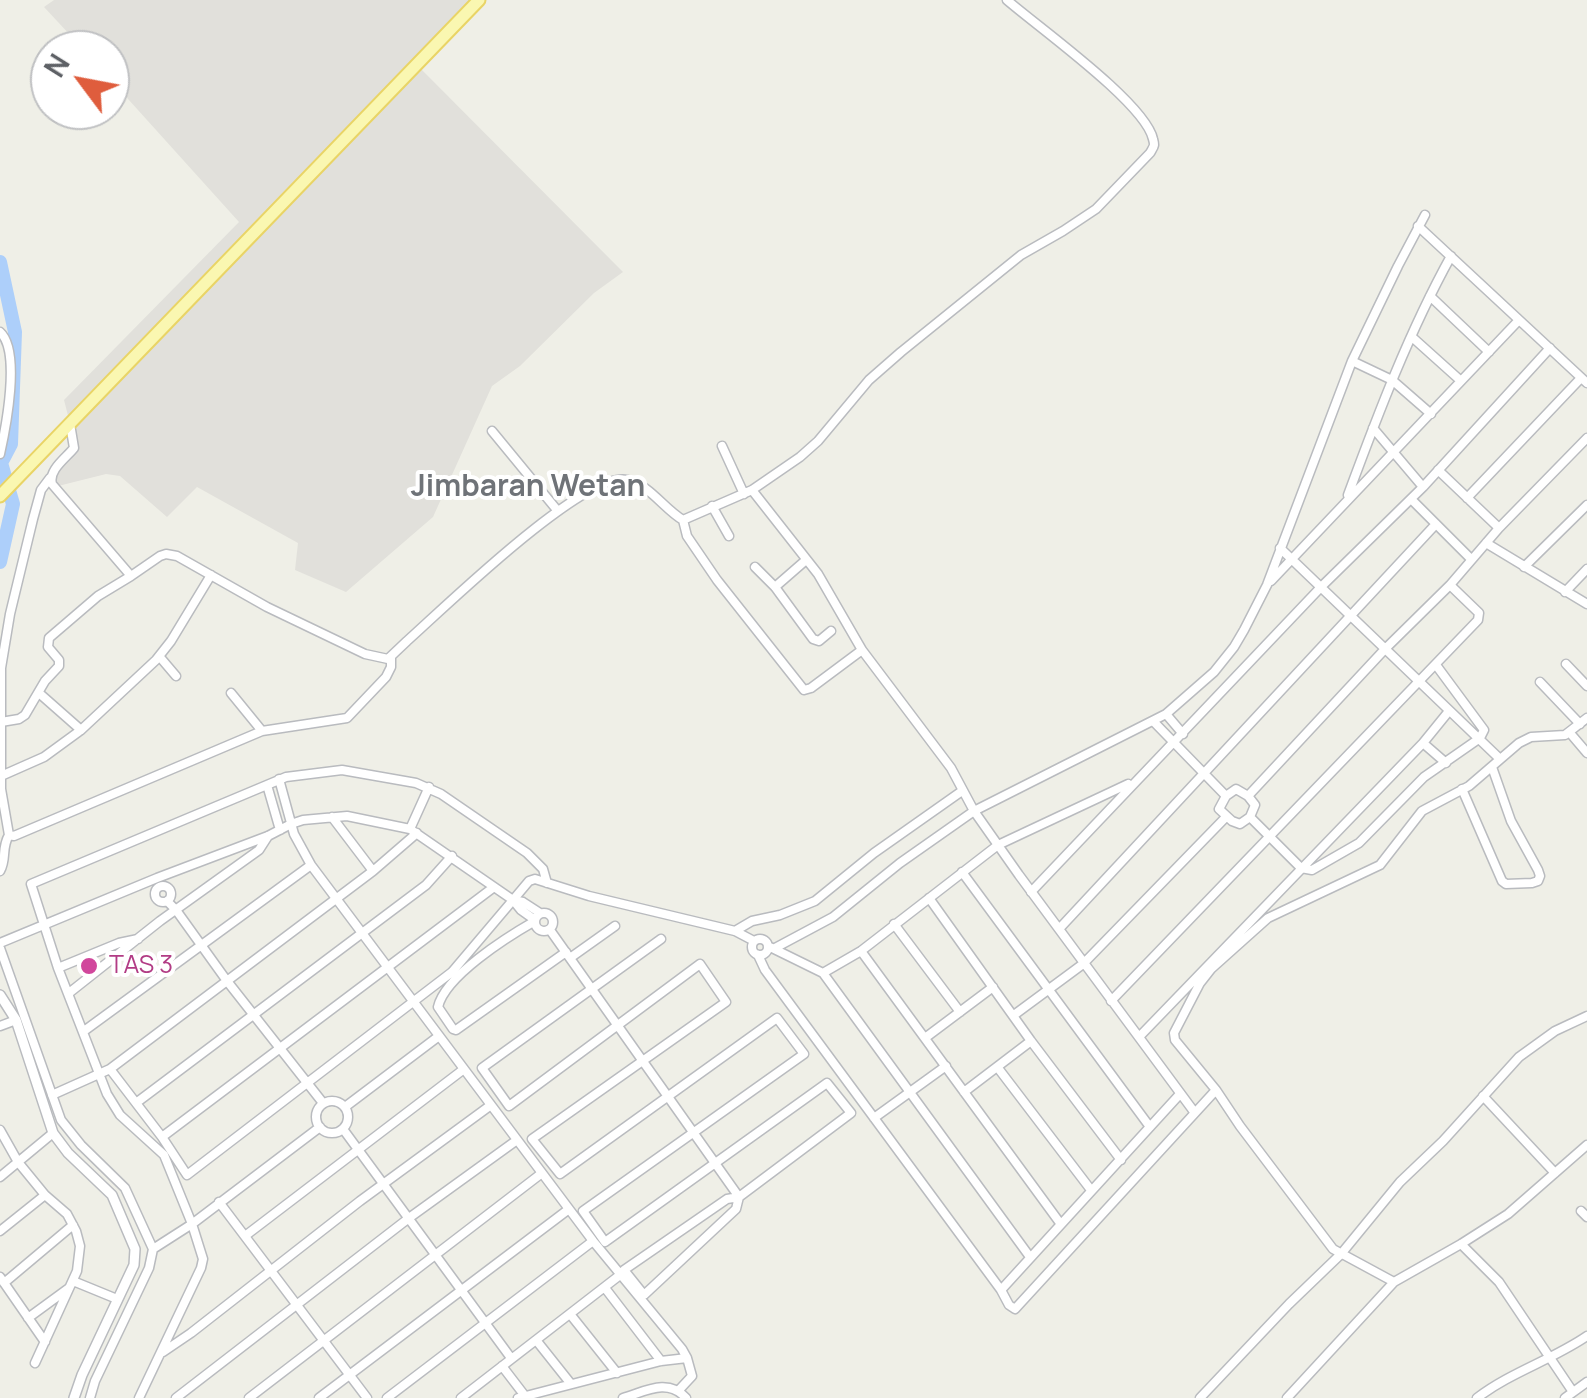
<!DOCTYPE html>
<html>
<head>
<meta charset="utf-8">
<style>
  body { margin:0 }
  #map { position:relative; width:1587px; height:1398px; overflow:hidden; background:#efefe7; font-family:Manrope,sans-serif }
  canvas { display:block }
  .north { position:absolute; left:30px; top:30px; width:100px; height:100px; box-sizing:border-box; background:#fff; border:2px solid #bfc0c2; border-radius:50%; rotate:302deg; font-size:28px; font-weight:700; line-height:40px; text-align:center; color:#5e6166 }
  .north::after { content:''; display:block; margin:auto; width:35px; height:45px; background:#df5d3d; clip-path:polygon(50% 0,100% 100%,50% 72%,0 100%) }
</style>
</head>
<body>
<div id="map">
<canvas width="1587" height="1398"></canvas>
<div class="north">N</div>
</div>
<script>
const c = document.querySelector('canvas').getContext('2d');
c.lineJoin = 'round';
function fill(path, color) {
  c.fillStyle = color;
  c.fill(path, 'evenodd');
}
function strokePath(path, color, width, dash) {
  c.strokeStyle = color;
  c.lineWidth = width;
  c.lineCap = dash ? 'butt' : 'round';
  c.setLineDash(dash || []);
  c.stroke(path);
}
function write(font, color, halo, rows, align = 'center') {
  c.font = font + ' Manrope,sans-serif';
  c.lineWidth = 8;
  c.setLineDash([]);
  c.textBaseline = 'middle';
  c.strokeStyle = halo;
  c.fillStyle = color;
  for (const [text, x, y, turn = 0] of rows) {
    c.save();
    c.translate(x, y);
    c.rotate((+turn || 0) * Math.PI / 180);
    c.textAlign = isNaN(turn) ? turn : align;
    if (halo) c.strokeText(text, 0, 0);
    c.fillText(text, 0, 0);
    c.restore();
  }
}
fill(new Path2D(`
  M54,0H479L417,65L623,272L594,293L520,366L492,386L433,517L346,592L295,570L298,543L197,487L167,517L120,476L106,474L54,487L50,478L75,443L64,400L239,222L110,79V50H84L44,7Z`), '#e1e0db');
strokePath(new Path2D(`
  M0,262L15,332L11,444L1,463L13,504L0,562`), '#adcffa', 14);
const minor = new Path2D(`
  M1418,226L1587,383
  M1430,296L1489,352
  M0,332C21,351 6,427 0,454
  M1412,337L1461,381
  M1352,361L1392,380L1431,414
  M70,424L74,448C66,458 48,470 52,484L131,576L160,556L166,554L177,556L267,607L365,654L388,659L407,641C443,609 585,470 627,480C649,484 664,509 683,520L752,490L800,457L818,441L869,380L901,352L1021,255L1063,231L1096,209L1150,153C1154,146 1155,146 1153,139C1145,103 1038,27 1007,0
  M1373,428L1423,487
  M492,431L557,510
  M722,446L744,494
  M1438,470L1499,528
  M50,478L41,490L33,519L10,614L1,668V789L9,835L14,836L262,731L347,718L386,677L391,667V658
  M752,490L818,574L862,650L951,768L974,811L1019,875L1195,1113
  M1348,495C1378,414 1409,332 1451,256
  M1467,498L1581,378
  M1411,499L1471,559
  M712,506L729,536
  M683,520L687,536L717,580L804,690L811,688L862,650
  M1486,543L1587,604
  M1280,548L1500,759
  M755,567L775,587L813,639L819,641L831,631
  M1524,567L1587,505
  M1271,581L1519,320
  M775,587L806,560
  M1565,592L1587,569
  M159,656L176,676
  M1566,664L1587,686
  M1436,665L1484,730L1480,738
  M1540,682L1580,724
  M39,693L81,730
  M231,693L262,731
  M1166,714L1183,734
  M1153,721L1226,796
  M1,722L19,719L25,715L45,681L59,666V660L48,647L49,638L98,596L131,576
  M1570,733L1587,753
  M1423,743L1446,763
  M1,776L44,757L81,730L156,660L171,641L211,575
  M279,779L294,834L311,865L593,1241L682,1349L687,1358L692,1376L679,1390
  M267,785L280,830
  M1236,789L1248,796L1255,805L1250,817L1240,824L1232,821L1219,809L1226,796Z
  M1462,789L1502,881L1506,884L1532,883L1538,881L1540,876L1538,870L1511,821L1492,767
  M1248,796L1385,649L1450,585L1499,528L1587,438
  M332,817L373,871
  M1250,817L1301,868L1312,870L1359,843L1424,777L1480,738
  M410,829L429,787
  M0,871C7,859 1,848 9,835
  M962,872L1150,1127
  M155 894a8 8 0 1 1 16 0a8 8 0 1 1-16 0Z
  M1031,892L1322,586L1423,487L1550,348
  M929,898L1031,1041L1121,1160
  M513,900L523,902L540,913
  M513,900L521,910L535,920
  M167,901L176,910L227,981L323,1103
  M535 922a9 9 0 1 1 18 0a9 9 0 1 1-18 0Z
  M535,921C507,937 445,976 438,1007L453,1029L456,1030L566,952
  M894,924L960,1012
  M1059,929L1436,524
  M550,930L739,1197
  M735,931L752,921L780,915L815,901L874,853L962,791
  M752 947a8 8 0 1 1 16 0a8 8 0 1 1-16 0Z
  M661,939L482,1068L509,1106L700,964L726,1002L532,1139L560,1174L777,1018L804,1054L583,1211L605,1242L827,1083L851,1113L739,1197L727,1199L624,1270L644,1295L736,1209L739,1197
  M0,943L157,878L268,836L291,824L303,820L347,816L410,829L513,900L529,881L535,879L589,896L735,931L754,941
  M768,946L823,973L1030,1257
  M0,948L61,1120L81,1145L125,1188L153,1249L149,1268L95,1381L90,1398
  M775,948L833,917L900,863L974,811L1166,714L1214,672L1234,647L1244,630L1267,585L1352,361L1398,266L1425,215
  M861,951L1060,1223
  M758,955L765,970L1001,1290L1009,1305L1015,1309L1216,1090
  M570,958L615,926
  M58,968L119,943L138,939
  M823,973L861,951L998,845L1128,784
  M69,993L160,921L259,850L268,836
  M1111,1001L1478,620L1479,613L1450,585
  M1014,1015L1083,964L1226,817
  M0,1026L16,1020
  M84,1031L311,865
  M1139,1037L1423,743L1449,711
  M925,1038L993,987
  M998,1068L1091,1190
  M110,1069L162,1137L187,1175L452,972L513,900
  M964,1092L1031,1041
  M52,1095L110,1069L373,871L417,833
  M1483,1096L1555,1173
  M316 1117a16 16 0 1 1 32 0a16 16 0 1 1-32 0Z
  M136,1103L426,885L452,856
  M345,1107L439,1036
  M874,1118L946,1066
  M343,1129L511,1358
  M0,1130L18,1162L45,1195L67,1214L76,1231L80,1246L77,1271L35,1363
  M162,1137L494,887
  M0,1177L53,1133
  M219,1202L367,1398
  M1581,1211L1587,1217
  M0,1231L45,1195
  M245,1236L464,1069
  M1461,1244L1499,1282L1573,1392
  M153,1249L192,1224L320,1127
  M0,1277L45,1342
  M73,1281L117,1299
  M1394,1282L1333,1249L1240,1126L1216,1090L1175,1040L1174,1033L1200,983L1211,969L1268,918L1380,865L1422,811L1469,786L1519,743L1531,737L1565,735L1587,718
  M4,1283L73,1225
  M605,1288L661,1361
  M1001,1290L1180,1094
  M570,1314L617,1373
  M28,1318L69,1288
  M536,1340L571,1384
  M163,1352L191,1333L360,1201L491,1105
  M502,1366L525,1396
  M139,1398L201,1268L203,1259L192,1224L164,1155L120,1115L107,1094L58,968L31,884L286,777L342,770L416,783L441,794L527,853L543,869L547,883
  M176,1398L409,1218L517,1140
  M249,1398L542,1173
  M319,1398L569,1209
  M387,1398L593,1241
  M461,1398L620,1275
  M518,1398L661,1361L687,1358
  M623,1398C646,1391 668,1378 686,1398
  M1200,1398L1289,1304L1341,1254L1400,1182L1443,1141L1519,1057L1555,1031L1587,1016
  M1287,1398L1394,1282L1461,1244L1508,1214L1587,1145
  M1477,1398C1511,1372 1552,1360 1587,1336
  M1565,1398L1587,1382`);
const tertiary = new Path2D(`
  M0,995L16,1020L53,1133L68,1153L112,1195L135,1249L134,1265L82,1375L74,1398`);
const primary = new Path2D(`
  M0,496L479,0`);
strokePath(minor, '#b9bbbf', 11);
strokePath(tertiary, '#b9bbbf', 12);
strokePath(primary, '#e9d466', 15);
strokePath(minor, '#fff', 8);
strokePath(tertiary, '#fff', 9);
strokePath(primary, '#faf7b1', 11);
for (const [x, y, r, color] of [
  [89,966,10,"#d1479c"]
]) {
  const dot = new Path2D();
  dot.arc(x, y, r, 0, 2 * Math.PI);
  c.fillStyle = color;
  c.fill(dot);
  strokePath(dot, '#fff', 4);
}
write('25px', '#b23c85', '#fff', [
  ["TAS 3",109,966]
], 'left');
write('bold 30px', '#6f7378', '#fff', [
  ["Jimbaran Wetan",528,488]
]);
</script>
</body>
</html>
